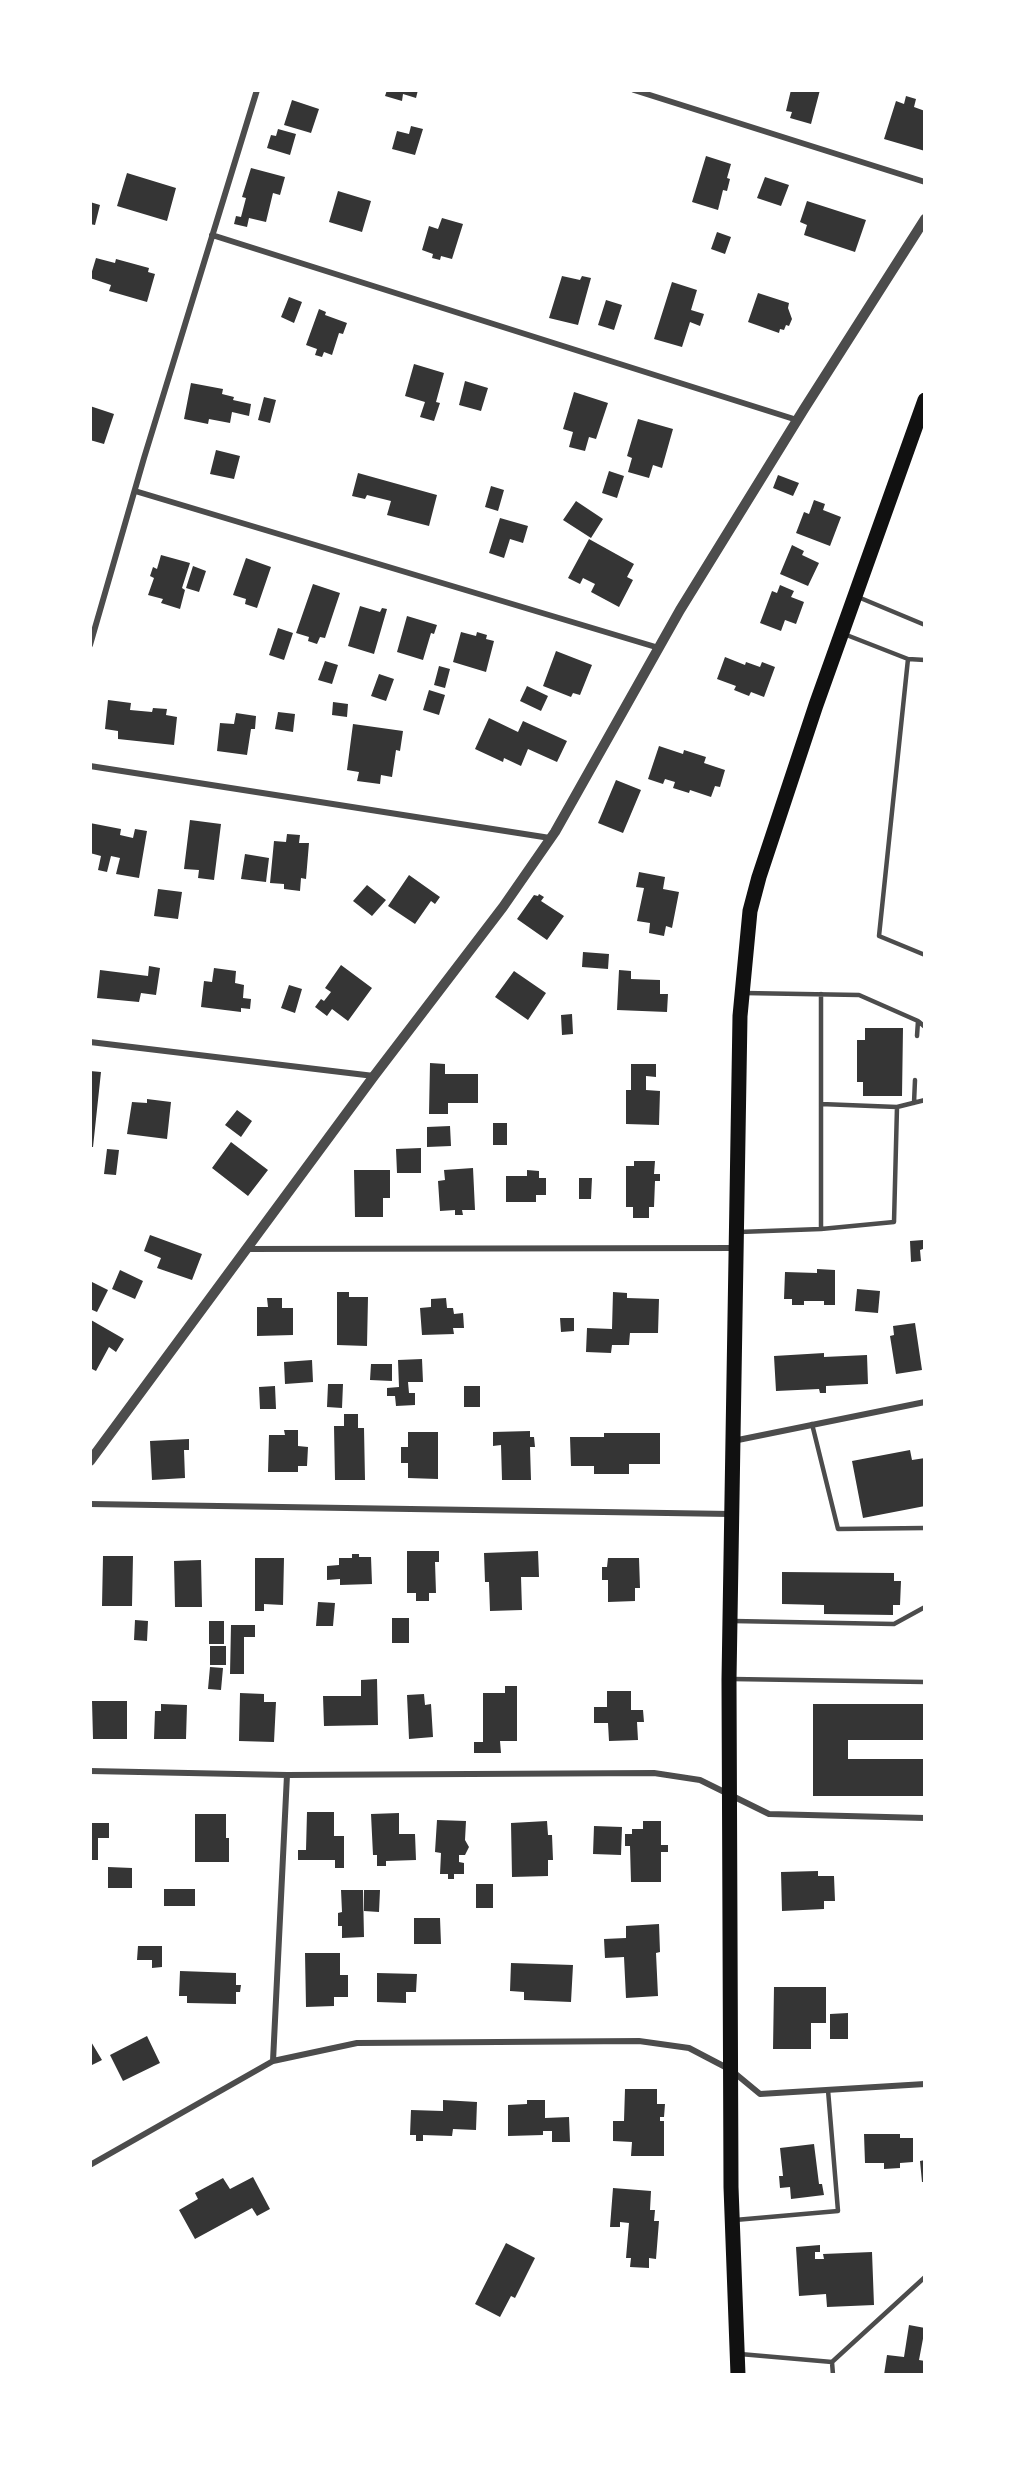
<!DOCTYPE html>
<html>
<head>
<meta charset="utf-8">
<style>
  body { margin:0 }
  #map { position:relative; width:1015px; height:2465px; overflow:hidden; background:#fff; font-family:"Fira Sans Condensed",sans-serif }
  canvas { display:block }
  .frame { position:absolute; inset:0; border:92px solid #fff; pointer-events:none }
</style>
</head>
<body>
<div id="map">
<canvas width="1015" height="2465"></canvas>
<div class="frame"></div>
</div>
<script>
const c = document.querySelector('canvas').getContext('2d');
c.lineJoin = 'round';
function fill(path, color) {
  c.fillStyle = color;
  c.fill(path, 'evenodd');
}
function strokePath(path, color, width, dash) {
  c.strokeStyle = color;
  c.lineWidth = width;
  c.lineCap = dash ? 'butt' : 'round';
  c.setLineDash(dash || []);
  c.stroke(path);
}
fill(new Path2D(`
  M387,90H418L416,98L403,94L402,101L385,96Z
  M791,90H820L811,124L790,118L792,112L786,111Z
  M906,96L916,99L914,107L925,111V151L884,139L896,101L904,104Z
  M292,100L319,109L311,133L284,125Z
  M411,126L423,129L415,155L392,149L397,131L409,134Z
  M278,129L296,134L290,155L267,148L271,135L276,136Z
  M706,156L731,164L727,178L730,179L727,191L723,190L718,210L692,202Z
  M251,168L285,177L280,195L273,193L266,222L249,218L247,227L234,224L236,216L241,217L246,198L242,197Z
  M127,173L176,188L167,221L117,206Z
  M765,177L789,185L781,206L757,198Z
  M338,191L371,201L362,232L329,222Z
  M807,201L866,220L855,252L804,235L807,225L800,222Z
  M90,202L100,205L95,225L90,224Z
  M442,218L463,224L452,259L441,256L440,260L432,258L433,254L422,250L429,226L438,229Z
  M717,232L731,237L725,254L711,249Z
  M96,258L115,263L116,259L149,268L148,272L155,274L147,302L109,291L111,285L90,278Z
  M562,276L580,280L582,276L591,278L578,325L549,318Z
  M672,282L697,290L691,310L704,314L700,326L690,322L682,347L654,339Z
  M758,293L789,303L788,308L792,319L789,326L786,325L784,330L780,329L779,333L748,322Z
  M289,297L302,302L294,323L281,317Z
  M606,300L622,305L614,330L598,325Z
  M319,309L326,312L325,315L347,323L343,334L339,333L332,355L324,352L322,357L315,355L317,349L306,345Z
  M414,364L444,373L436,402L440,403L434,421L420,417L425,402L405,396Z
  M465,381L488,388L481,411L459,405Z
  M191,383L223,389L222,394L234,397L233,400L251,404L249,416L232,412L230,423L209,419L208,424L184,419Z
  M574,392L608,403L596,439L589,437L585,451L569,447L573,432L563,429Z
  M264,397L276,400L270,423L258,420Z
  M90,406L114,414L104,444L90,440Z
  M638,419L673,429L662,468L653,465L649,478L628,472L632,458L627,456Z
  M216,450L240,456L234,479L210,474Z
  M609,471L624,476L617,498L602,493Z
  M358,473L437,495L429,526L387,515L391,501L367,495L365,499L352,496Z
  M778,475L799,483L793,496L773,488Z
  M491,486L504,490L498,511L485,507Z
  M814,500L825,504L823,510L841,517L830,546L796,533L804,512L809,514Z
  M576,501L603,519L591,538L563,520Z
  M500,518L528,526L523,543L510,539L504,558L489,553Z
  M589,539L634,564L627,577L633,580L619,607L591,592L595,584L583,578L580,584L568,578Z
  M792,545L804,551L802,555L819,563L808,586L780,574Z
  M161,555L190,563L182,588L185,590L180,609L161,603L163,599L148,595L154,578L150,576L153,567L157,569Z
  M246,558L271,567L257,608L245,604L246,599L233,595Z
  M193,566L206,571L199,592L186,588Z
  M313,584L340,593L325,638L320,637L317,644L308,641L309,637L296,633Z
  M780,585L794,591L791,597L804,602L796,624L785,620L781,631L760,623L772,591L777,593Z
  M360,606L380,612L382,608L387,609L374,654L348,646Z
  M407,616L437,625L434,634L431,633L423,660L397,652Z
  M278,628L293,633L284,660L269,655Z
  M461,632L476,636L477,632L487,635L486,639L494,641L486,672L453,662Z
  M556,651L592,665L580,695L573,693L571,697L543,686Z
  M725,657L745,665L746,662L760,667L762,662L775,667L764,697L751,692L749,696L734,690L736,686L717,679Z
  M325,661L338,665L332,684L318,680Z
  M439,666L450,669L445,688L434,685Z
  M379,674L394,679L386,701L371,696Z
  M527,686L548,696L541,711L520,701Z
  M429,690L445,695L439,715L423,710Z
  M108,700L131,703L130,710L152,712L153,708L167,709L166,715L177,717L174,745L118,739V731L105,729Z
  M333,702L348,704L347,717L332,715Z
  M278,712L295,714L293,732L275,729Z
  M236,713L256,716L255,729H251L247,755L217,751L220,723L234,724Z
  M489,718L518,732L523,721L567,741L557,762L528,749L521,766L504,758L503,762L475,749Z
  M353,724L403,731L400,751L396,750L392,777L381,775L380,784L357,781L359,772L347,770Z
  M659,746L683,754L684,750L706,757L704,763L725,770L720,787L715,786L711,797L690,790L689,793L673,788L675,782L665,779L663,784L648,779Z
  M616,780L641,790L623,833L598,823Z
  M190,820L221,824L214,880L198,878L199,870L184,869Z
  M90,823L121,829L120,835L133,838L135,829L147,831L139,878L116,874L120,858L111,856L107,872L98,870L101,856L90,853Z
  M287,834L300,835L299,843H309L306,879L301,878L300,891L284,889V884L270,883L274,841L286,842Z
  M245,854L269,858L266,882L241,879Z
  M639,872L665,877L663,889L679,892L672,928L666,926L664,936L649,933L650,923L637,921L644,888L636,887Z
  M409,875L440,897L435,904L431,901L415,924L388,906Z
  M367,885L386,900L372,916L353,901Z
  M158,889L182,892L178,919L154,916Z
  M539,894L544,897L541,901L564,916L547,940L517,919L534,895L538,896Z
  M583,952L609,954L608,969L582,967Z
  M341,965L372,988L348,1021L332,1009L327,1016L315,1007L321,999L324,1001L331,992L325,988Z
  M149,966L160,968L156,995L141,993L139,1002L97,998L100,970L148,976Z
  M214,968L236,971L235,983L244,985L243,998L251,999L250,1009L241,1008V1012L201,1007L204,981L212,982Z
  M619,970L631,971V979L660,980V994H668L667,1012L617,1010Z
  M514,971L546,993L528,1020L495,997Z
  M289,985L302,989L295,1013L281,1008Z
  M572,1014L573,1034L562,1035L561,1015Z
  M865,1028H903L902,1096H863V1082H857V1040H865Z
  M430,1063L445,1064V1074H478V1103H448V1114H429Z
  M631,1064H656V1077L646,1076V1090L660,1091L659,1125L626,1124V1090H631Z
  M90,1071L101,1072L93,1147H90Z
  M147,1099L171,1102L167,1139L127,1134L132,1102L147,1103Z
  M237,1110L252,1121L241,1137L225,1125Z
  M493,1123H507V1145H493Z
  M450,1126L451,1146L427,1147V1127Z
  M231,1142L268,1170L248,1196L212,1168Z
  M421,1148V1173H397L396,1149Z
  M107,1149L119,1150L116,1175L104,1174Z
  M634,1161H655L654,1174H660V1181H655L654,1207H649V1218H633V1207H626V1166H634Z
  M473,1168L475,1210H462L463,1215H455V1210L440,1211L438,1181L445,1180L444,1170Z
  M354,1170H390V1198H383V1217H355Z
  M527,1170L539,1171V1178H546V1195H536V1202H506V1176H527Z
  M579,1178H592L591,1199H579Z
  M150,1235L202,1254L192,1280L157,1268L161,1258L144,1251Z
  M923,1240V1249L920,1250L921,1261L911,1262L910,1241Z
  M817,1269L835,1270V1305H824V1301H804V1305H792V1299H784L785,1272L817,1273Z
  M120,1270L143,1281L135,1299L112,1289Z
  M90,1281L108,1290L97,1312L90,1309Z
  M857,1289L880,1291L878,1313L855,1311Z
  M337,1292H349V1297H368L367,1346L337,1345Z
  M613,1292L627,1293V1298L659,1299L658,1333H630L629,1345H612L611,1353L586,1352L587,1328L612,1329Z
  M267,1298H282V1308H293V1335L257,1336V1307H268Z
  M446,1298L447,1308H453L454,1314L463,1313L464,1328H453L454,1334L422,1335L420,1308L431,1307V1299Z
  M560,1318H574V1331L561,1332Z
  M91,1320L124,1339L116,1352L109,1347L96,1371L90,1368Z
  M915,1323L922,1370L896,1374L890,1336L894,1335L893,1326Z
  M824,1353V1357L867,1355L868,1384L826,1386V1393H820L819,1389L776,1391L774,1356Z
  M422,1359L423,1382H408L409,1393H415V1405L396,1406L395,1396H387V1388L399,1387L398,1360Z
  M312,1360L313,1382L285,1384L284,1362Z
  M371,1364H392V1381L370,1380Z
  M328,1384H343L342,1408L327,1407Z
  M275,1386L276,1409H260L259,1387Z
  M464,1386H480V1407H464Z
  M344,1414H358V1428H364L365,1480H335L334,1426H344Z
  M284,1430H298V1446L308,1447L307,1466H298V1472H268L269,1435H285Z
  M530,1431V1437H534L535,1447H530L531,1480H502L501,1445L493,1446V1432Z
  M408,1432H438V1479L408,1478V1463H401V1447H408Z
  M604,1433H660V1464H629V1474H594V1466H571L570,1437H604Z
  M189,1439V1450H184L185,1478L152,1480L150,1441Z
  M910,1450L912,1460L925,1458V1506L863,1518L852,1461Z
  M407,1551H439V1562H435L436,1593H429V1601H416V1593H407Z
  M538,1551L539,1577H521L522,1610L490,1611L489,1582H485L484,1553Z
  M352,1554H359V1557H371L372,1584L340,1585V1579L327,1580V1566L339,1565V1558H352Z
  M103,1556H133L132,1606H102Z
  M255,1558H284L283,1605L264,1604V1611H255Z
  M608,1558H639L640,1588H635V1601L608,1602V1580H602V1567H607Z
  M201,1560L202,1607H175L174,1561Z
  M782,1572L894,1573V1581H901L900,1605H893V1615L824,1614V1605L782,1604Z
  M318,1602L335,1603L333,1626H316Z
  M392,1618H409V1643H392Z
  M135,1620L148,1621L147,1641L134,1640Z
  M209,1621H224V1644H209Z
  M231,1625H255V1637H244V1674H230Z
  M210,1646H226V1665H210Z
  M210,1667L223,1668L221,1690L208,1689Z
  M377,1679L378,1725L324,1726L323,1696H361V1680Z
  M505,1686H517V1741H500L501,1753H474V1742H483V1693H505Z
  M607,1691H631V1710H643L644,1722H637L638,1740L609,1741L608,1723H594V1707H607Z
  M240,1693L264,1694V1702H276L274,1742L239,1741Z
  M424,1694L425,1705L431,1704L433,1737L409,1739L407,1695Z
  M92,1701H127V1739H93Z
  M161,1704L187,1705L186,1739H154L155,1711H161Z
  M813,1704H925V1740H848V1759H925V1796H813Z
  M307,1812H334V1836H344V1868H335V1860H298V1850H306Z
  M399,1813V1834H415L416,1860L386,1861V1866H377V1855H373L371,1814Z
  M195,1814H226V1838H229V1862H195Z
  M437,1820L466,1821L465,1840L469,1847L465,1855H459V1862L464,1863V1874H454V1879H448V1874H440L441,1853L435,1852Z
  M547,1821L548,1835H552L553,1860H548V1876L512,1877L511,1823Z
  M643,1821H661V1845H668V1852H661V1882H631L630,1846H625V1834H632V1829H643Z
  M90,1823H109V1838H98V1860H90Z
  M594,1826L622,1827L621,1855L593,1854Z
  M108,1867L132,1868V1888H108Z
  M818,1871V1876H834L835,1901H824V1909L782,1911L781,1872Z
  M476,1884H493V1908H476Z
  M164,1889H195V1906H164Z
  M341,1890H363L364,1937L342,1938V1926H338V1913L342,1912Z
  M364,1890H380L379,1912L364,1911Z
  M414,1918H440L441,1944H414Z
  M659,1924L660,1952L656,1953L658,1996L626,1998L624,1957L605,1958L604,1939L626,1938V1926Z
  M138,1946H162V1967L152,1968V1960H137Z
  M305,1953H340V1975H348V1997H334V2006L306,2007Z
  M511,1963L573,1965L571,2002L524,2000V1992L510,1991Z
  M180,1971L236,1973V1985H241L240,1992H236V2004L187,2003V1996H179Z
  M377,1973L417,1974L416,1992H406V2003L377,2002Z
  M774,1987H826V2023H811V2049H773Z
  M848,2013V2039H830V2014Z
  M147,2036L160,2063L123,2081L110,2055Z
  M90,2040L102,2060L90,2066Z
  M625,2089H657V2104H665L664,2117H660V2121H664V2156H631L632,2142L613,2141V2121H624Z
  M443,2100L477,2102L476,2130L453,2129L452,2136L423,2135V2141H416V2135H410L411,2110L443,2111Z
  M527,2100H545V2118L569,2117L570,2142H552V2131H543V2135L508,2136V2105L527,2104Z
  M864,2134H900V2138H913V2162L900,2163V2168L884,2169V2163H865Z
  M814,2144L819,2184H822L824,2195L791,2199L790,2187L780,2188L779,2176H783L780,2148Z
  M925,2160V2182H922L920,2161Z
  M253,2177L270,2209L257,2216L252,2208L195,2239L179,2210L198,2199L195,2193L223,2178L230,2189Z
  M613,2188L651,2191L650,2210H655L654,2221H659L656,2259L649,2258V2268L630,2267L631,2258H626L629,2223L620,2222V2227H610Z
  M506,2243L535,2258L515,2298L511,2296L500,2317L475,2304Z
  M820,2245V2252H815V2259H824L823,2254L872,2252L874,2305L827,2307L826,2294L799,2296L796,2247Z
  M909,2325L925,2328L919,2360L925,2361V2375H884L887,2355L904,2357Z`), '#353535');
strokePath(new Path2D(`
  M858,597L925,625
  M844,634L908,659L925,660
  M908,659L879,936L925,955
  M744,993L859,995L918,1021L925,1027
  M917,1036L918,1021
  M914,1103L915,1080
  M821,1104L897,1107L925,1100
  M821,1229V994
  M739,1232L821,1229L894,1222L897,1107
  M812,1424L838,1529L925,1528
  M733,1621L894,1624L925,1607
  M732,1679L925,1682
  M735,2220L838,2211L828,2090
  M740,2354L832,2362L925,2277
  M832,2362L833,2375`), '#4c4c4c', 4.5);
strokePath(new Path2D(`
  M634,90L925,182
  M212,235L797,420
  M135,491L659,648
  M90,645L144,458L257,90
  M90,766L550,838
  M90,1042L374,1076
  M247,1249L735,1248
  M733,1441L925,1402
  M90,1504L731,1514
  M90,1771L287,1775L654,1773L700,1780L769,1814L925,1818
  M273,2061L287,1775
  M90,2165L273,2061L357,2043L639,2041L689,2048L731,2070L760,2094L925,2084`), '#4c4c4c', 6);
strokePath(new Path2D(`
  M90,1461L374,1076L503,907L555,832L680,610L804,409L925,219`), '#4c4c4c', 10);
strokePath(new Path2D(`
  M738,2375L731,2187L729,1679L740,1016L750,911L759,877L816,705L925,400`), '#111', 15);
</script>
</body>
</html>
